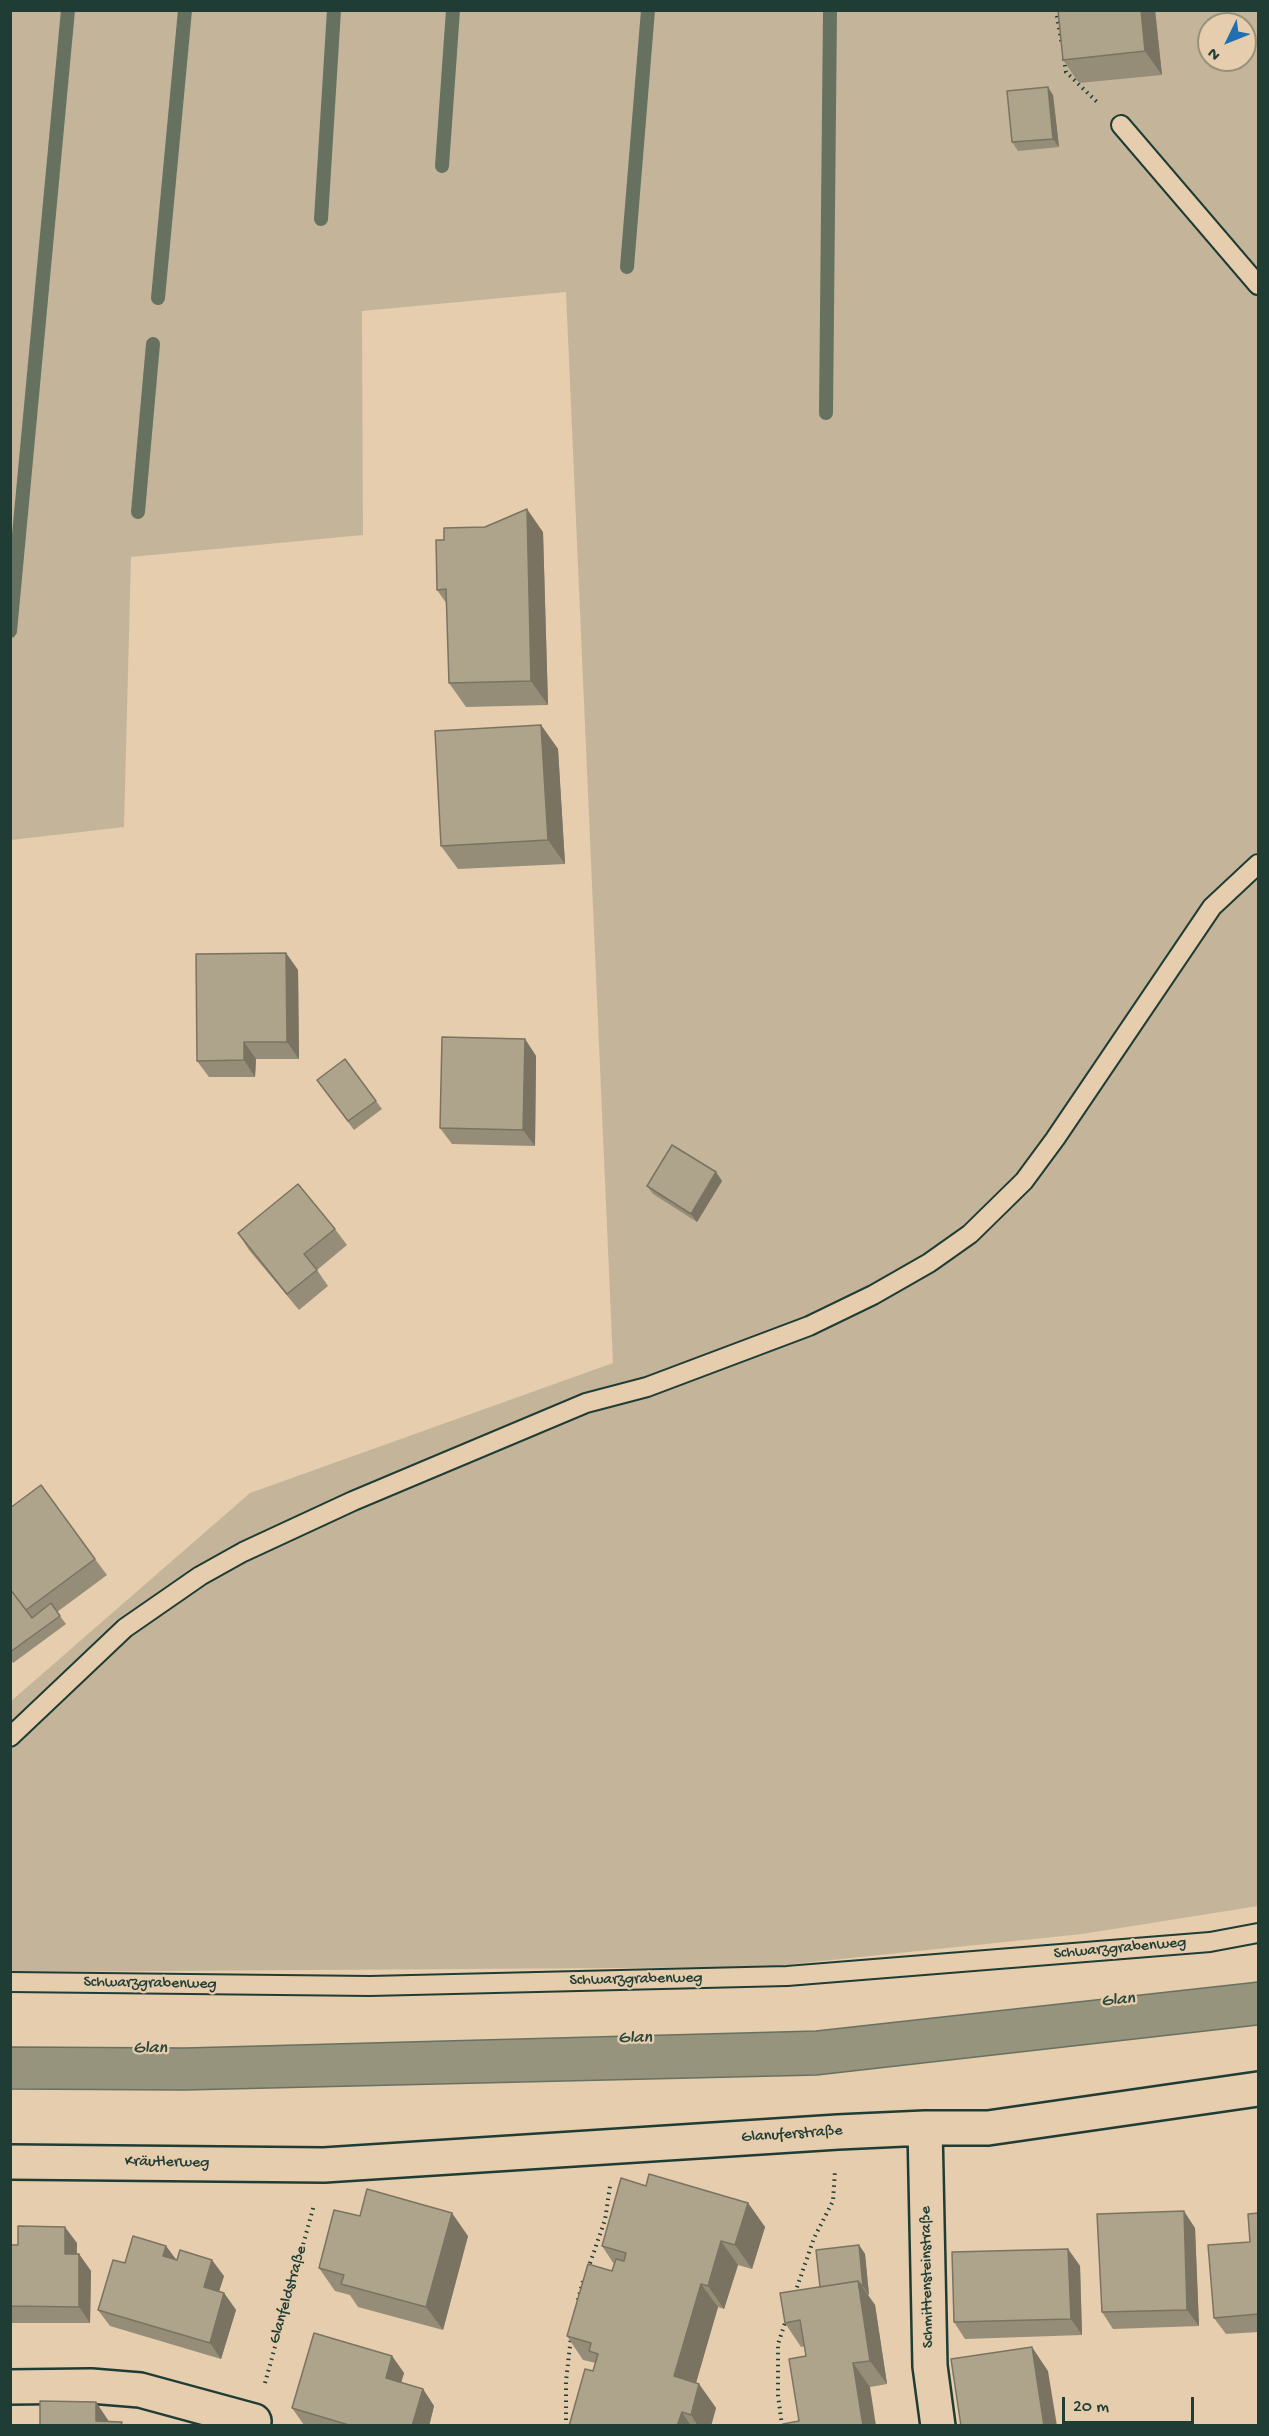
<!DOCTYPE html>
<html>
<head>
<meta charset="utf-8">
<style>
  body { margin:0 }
  #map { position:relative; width:1269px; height:2436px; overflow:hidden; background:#e5cdad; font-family:"Gochi Hand",sans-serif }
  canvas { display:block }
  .frame { position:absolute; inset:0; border:12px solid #1f3d34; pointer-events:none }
  .north { position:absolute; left:1197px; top:12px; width:60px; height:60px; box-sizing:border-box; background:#e5cdad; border:2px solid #96937d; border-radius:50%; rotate:227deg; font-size:16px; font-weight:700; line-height:24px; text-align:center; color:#1f3d34 }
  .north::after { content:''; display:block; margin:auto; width:21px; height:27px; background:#1f6fb2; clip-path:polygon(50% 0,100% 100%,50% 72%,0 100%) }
  .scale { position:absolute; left:1062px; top:2397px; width:132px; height:27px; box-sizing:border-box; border:3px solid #1f3d34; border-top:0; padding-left:8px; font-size:18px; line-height:21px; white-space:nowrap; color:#1f3d34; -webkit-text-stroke:4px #e5cdad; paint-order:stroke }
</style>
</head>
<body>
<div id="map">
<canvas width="1269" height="2436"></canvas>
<div class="frame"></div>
<div class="north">N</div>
<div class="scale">20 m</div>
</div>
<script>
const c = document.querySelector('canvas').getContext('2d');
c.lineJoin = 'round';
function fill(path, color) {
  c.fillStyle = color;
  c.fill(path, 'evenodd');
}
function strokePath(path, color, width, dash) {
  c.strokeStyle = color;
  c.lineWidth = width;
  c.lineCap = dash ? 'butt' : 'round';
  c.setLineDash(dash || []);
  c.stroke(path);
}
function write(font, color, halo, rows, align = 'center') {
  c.font = font + ' "Gochi Hand",sans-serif';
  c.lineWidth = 4.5;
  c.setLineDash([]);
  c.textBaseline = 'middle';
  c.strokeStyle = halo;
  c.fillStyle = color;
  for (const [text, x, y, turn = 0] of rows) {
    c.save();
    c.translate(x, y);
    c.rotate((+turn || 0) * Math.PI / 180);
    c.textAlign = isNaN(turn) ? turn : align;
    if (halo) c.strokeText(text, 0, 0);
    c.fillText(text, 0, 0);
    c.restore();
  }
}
fill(new Path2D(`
  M11,11H1258V1906L1082,1934L764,1967L11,1972L10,1702L250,1493L613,1363L566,292L362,311L363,535L131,557L124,827L11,840ZM1209,24H1245V60H1209Z`), '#c4b59a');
const water = new Path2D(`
  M1258,1982V2025L817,2075L185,2090L11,2089V2047L185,2048L816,2031Z`);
fill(water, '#97947d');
strokePath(water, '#677160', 1.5);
strokePath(new Path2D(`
  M442,166L453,10
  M321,219L334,10
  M627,267L648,10
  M158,298L185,10
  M826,413L830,10
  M138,512L153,344
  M10,631L68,10`), '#677160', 14);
const lane = new Path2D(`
  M1121,125L1258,285
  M10,1737L125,1628L200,1576L243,1552L353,1501L586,1403L647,1387L809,1326L873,1295L929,1263L970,1234L1024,1181L1055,1139L1212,907L1258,864
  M10,1982L370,1986L787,1976L1210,1942L1258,1933`);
const street = new Path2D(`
  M925,2128L930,2366L938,2426
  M10,2162L324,2165L838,2132L925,2128H988L1258,2089
  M10,2387L91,2386L140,2390L254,2421L253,2426`);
strokePath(lane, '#1f3d34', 22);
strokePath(street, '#1f3d34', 38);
strokePath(new Path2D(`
  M1056,10L1062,45
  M1064,59L1066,72L1098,103
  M588,2269L605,2220L610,2186
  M795,2293L814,2238L833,2201L835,2170
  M578,2300L583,2281
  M265,2383L314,2205
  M566,2426V2381L571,2337
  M782,2426L778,2395V2344L786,2320`), '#1f3d34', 4, [1.5, 4.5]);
strokePath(lane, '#e5cdad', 18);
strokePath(street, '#e5cdad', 33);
fill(new Path2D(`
  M1058,10H1155L1162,75L1079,83L1063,60Z
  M1053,95L1059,147L1018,151L1012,142Z
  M543,532L548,705L466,707L449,683L447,604L437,590Z
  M541,725L558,749L565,864L458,869L441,846Z
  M286,953L298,970L299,1059H256L255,1077H209L197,1061Z
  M525,1039L536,1056L535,1146L452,1144L440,1128Z
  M345,1059L382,1109L354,1130L317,1080Z
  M716,1172L722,1181L697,1222L653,1194L647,1186Z
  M335,1229L347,1245L317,1270L328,1286L299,1310L249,1250L238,1233Z
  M10,1508L95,1559L107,1575L57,1612L66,1624L13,1663L10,1659Z
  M646,2186L748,2203L765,2227L752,2269L738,2265L724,2309L718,2307L696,2383L699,2384L716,2408L711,2426H569L593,2371L596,2363L583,2360L567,2336L612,2271L614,2264L602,2246Z
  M1258,2213V2332L1226,2334L1214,2318L1250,2242Z
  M360,2216L468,2236L443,2330L358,2307L350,2295L335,2291L319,2268Z
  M1195,2228L1199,2326L1113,2329L1102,2312Z
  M77,2243V2254H79L91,2271L90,2323H10V2245Z
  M859,2245L865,2254L869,2295H868L875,2305L887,2384L870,2387L799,2421L806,2356L805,2346L801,2347L785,2323L820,2287Z
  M166,2246L176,2260L224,2276L219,2292L224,2293L236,2310L221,2359L110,2326L98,2310L125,2263Z
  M1068,2249L1080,2266L1082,2335L965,2339L954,2322Z
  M392,2356L404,2373L401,2383L423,2389L434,2406L429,2426H307L304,2425L292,2408Z`), '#968d78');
fill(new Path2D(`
  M1141,10H1155L1162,75L1145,51Z
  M1048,87L1053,95L1059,147L1053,139Z
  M527,509L543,532L548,705L531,681Z
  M541,725L558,749L565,864L548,840Z
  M286,953L298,970L299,1059L287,1042Z
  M525,1039L536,1056L535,1146L523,1130Z
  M244,1042L256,1059L255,1077L244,1060Z
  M716,1172L722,1181L697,1222L691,1214Z
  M748,2203L765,2227L752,2269L735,2245Z
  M1184,2211L1195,2228L1199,2326L1187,2310Z
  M452,2213L468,2236L443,2330L426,2307Z
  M65,2227L77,2243L76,2271L65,2254Z
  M721,2241L738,2265L724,2309L708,2286Z
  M859,2245L865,2254L869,2295L863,2286Z
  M166,2246L178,2262L163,2256Z
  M1068,2249L1080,2266L1082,2335L1071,2319Z
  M79,2254L91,2271L90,2323L79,2307Z
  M212,2260L224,2276L215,2303L204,2287Z
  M858,2281L875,2305L887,2384L870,2361Z
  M701,2284L718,2307L691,2400L674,2376Z
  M224,2293L236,2310L221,2359L210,2343Z
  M1032,2347L1048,2371L1057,2426H1044Z
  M392,2356L404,2373L397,2395L386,2378Z
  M853,2363L870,2387L876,2426H863Z
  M699,2384L716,2408L711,2426H698L691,2415Z
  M423,2389L434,2406L429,2426H412Z
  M96,2402L112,2426L96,2421Z
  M682,2412L691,2426H677Z`), '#7a7361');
const building = new Path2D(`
  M1058,10H1141L1145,51L1063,60Z
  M1048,87L1053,139L1012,142L1007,91Z
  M527,509L531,681L449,683L446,589L437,590L436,540H444V528L485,527Z
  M541,725L548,840L441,846L435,731Z
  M286,953L287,1042H244V1060L197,1061L196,954Z
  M442,1037L525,1039L523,1130L440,1128Z
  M345,1059L376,1101L348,1121L317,1080Z
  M672,1145L716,1172L691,1214L647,1186Z
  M298,1184L335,1229L304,1254L317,1270L287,1294L238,1233Z
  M41,1485L95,1559L26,1610L10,1589V1508Z
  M10,1589L32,1618L51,1603L60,1616L10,1652Z
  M649,2174L748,2203L735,2245L721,2241L708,2286L701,2284L674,2376L699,2384L691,2415L682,2412L677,2426H569L585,2369L593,2371L598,2354L589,2351L591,2343L567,2336L588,2264L612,2271L616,2259L624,2261L626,2253L602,2246L621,2178L646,2186Z
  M367,2189L452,2213L426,2307L341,2284L344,2275L319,2268L334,2210L360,2216Z
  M1184,2211L1187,2310L1102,2312L1097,2214Z
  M1258,2213V2314L1214,2318L1208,2245L1250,2242L1248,2214Z
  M18,2226L65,2227V2254H79V2307L10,2306V2245H18Z
  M133,2236L166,2246L163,2256L177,2260L180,2250L212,2260L204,2287L224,2293L210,2343L98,2310L113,2260L125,2263Z
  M859,2245L863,2286H862L858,2281L820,2287L816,2250Z
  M1068,2249L1071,2319L954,2322L952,2252Z
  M858,2281L870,2361L853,2363L863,2426H783V2424L799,2421L789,2359L806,2356L800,2320L785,2323L780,2293Z
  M314,2333L392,2356L386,2378L423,2389L412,2426H352L292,2408Z
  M1032,2347L1044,2426H961L951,2359Z
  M40,2401L96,2402V2421L122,2422L121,2426H40Z`);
fill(building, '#aea48b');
strokePath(building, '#7a7361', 1.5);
write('16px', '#1f3d34', '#e5cdad', [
  ["Schwarzgrabenweg",1120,1949,-5],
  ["Schwarzgrabenweg",636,1980,-1],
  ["Schwarzgrabenweg",150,1984,1],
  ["Glanuferstraße",792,2135,-4],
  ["Kräutlerweg",167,2163,1],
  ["Schmittensteinstraße",928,2277,-91],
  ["Glanfeldstraße",289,2295,-74]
]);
write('italic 18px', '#2b463b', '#e5cdad', [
  ["Glan",1118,2001,-6],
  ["Glan",635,2039,-1],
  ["Glan",150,2049]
]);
</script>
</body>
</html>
